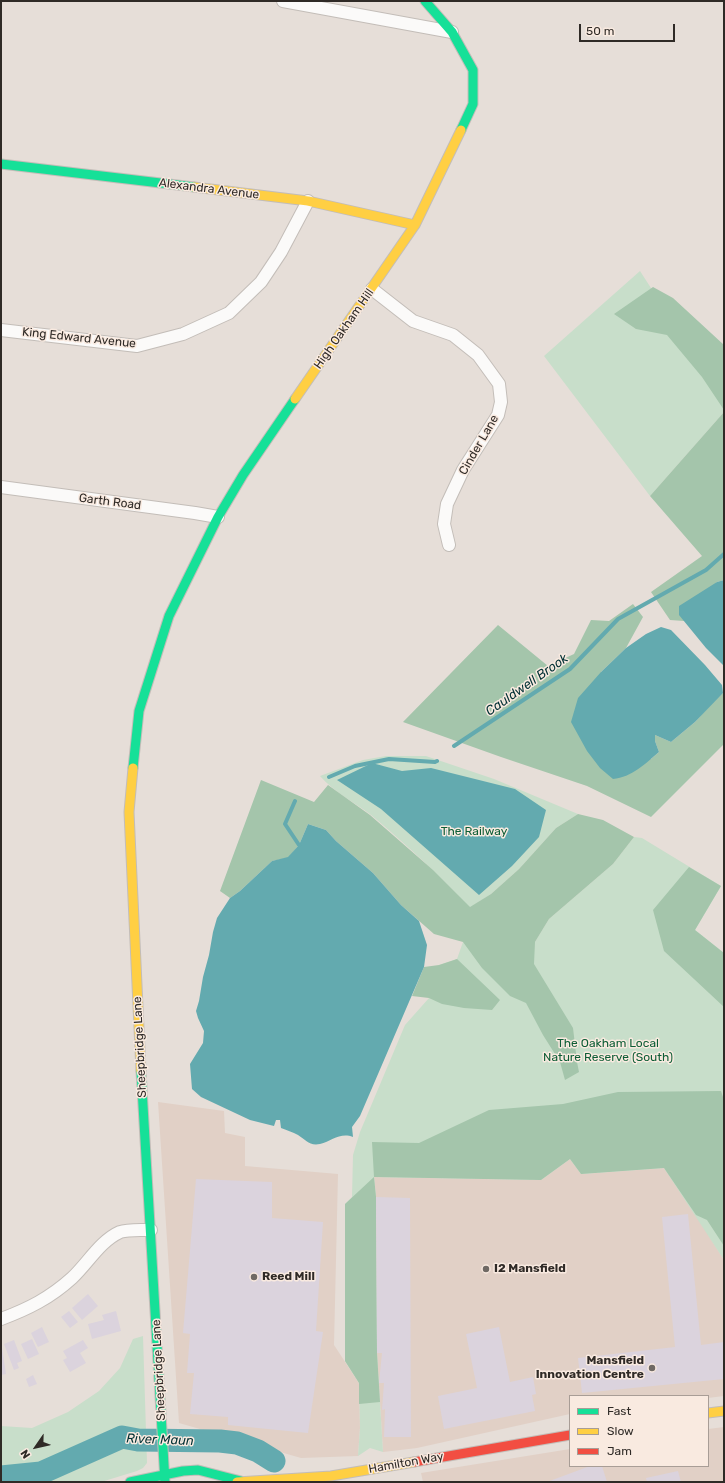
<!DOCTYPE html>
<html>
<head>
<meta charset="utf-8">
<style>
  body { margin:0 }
  #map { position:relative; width:725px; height:1483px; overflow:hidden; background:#e6ded8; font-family:Rubik,sans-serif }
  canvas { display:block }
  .frame { position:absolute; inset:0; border:2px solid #2f2a26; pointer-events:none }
  .legend { position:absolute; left:569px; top:1395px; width:140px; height:72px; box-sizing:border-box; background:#f9eae0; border:1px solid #a89d96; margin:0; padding:5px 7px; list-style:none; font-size:12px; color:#2f2a26 }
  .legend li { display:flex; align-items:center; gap:8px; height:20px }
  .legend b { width:20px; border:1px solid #a89d96 }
  .north { position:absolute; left:16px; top:1427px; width:40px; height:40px; -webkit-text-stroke:3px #f9eae0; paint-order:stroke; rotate:236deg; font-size:11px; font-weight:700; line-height:16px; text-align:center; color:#2f2a26 }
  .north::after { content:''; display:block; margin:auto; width:14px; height:18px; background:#2f2a26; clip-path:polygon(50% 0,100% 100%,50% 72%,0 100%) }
  .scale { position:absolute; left:579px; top:24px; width:96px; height:18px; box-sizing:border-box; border:2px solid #2f2a26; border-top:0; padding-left:5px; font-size:12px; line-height:14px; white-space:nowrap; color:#2f2a26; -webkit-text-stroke:3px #f9eae0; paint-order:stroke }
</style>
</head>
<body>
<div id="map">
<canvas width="725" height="1483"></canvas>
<div class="frame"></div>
<ul class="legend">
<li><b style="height:5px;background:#16e098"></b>Fast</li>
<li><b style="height:5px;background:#ffcf43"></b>Slow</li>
<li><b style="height:5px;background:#f24e42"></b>Jam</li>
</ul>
<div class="north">N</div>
<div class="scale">50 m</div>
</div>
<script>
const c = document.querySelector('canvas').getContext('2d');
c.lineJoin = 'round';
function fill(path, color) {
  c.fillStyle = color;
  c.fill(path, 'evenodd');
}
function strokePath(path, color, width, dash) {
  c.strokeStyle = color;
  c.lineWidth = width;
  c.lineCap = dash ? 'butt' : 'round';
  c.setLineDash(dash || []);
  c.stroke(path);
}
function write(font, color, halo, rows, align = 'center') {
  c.font = font + ' Rubik,sans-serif';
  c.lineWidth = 3;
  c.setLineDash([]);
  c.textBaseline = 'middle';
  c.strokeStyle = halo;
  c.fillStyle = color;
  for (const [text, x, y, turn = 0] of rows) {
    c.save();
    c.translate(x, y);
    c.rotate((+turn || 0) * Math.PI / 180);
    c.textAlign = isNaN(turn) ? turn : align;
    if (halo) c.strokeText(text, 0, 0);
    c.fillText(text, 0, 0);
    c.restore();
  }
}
fill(new Path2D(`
  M158,1102L224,1111L225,1133L245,1137V1166L338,1174L334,1345L359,1383L360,1428L358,1456L301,1458L179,1423Z
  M570,1159L581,1174L664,1168L696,1215L724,1260V1396L708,1398V1396H570V1414L417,1448L383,1452L377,1353L376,1197L374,1177L541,1180Z
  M724,1427V1482H423L421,1473L570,1449V1466H708V1429Z`), '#e1d0c6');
fill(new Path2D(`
  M640,271L724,401V412L650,496L544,356Z
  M386,756H426L494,779L578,814L556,828L519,869L491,894L470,908C439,875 406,844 371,815C354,802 334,792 320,776L363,760Z
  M634,837L642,838L721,886L695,930L724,953V1260L664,1168L581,1174L570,1159L541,1180L374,1177L376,1197L377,1353L383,1452L370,1448L358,1456L360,1428L359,1383L345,1361V1204L352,1197L353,1155L360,1132L405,1025L429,998L439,965L457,959L463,942H535L549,919L613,864Z
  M143,1336L147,1463L143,1468L137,1471L101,1482H1V1426L32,1428L68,1412L99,1391L120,1368L133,1339Z`), '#c8deca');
fill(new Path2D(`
  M653,287L673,298L724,345V410L702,377L667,335L636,329L614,314Z
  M724,412V580L717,582L684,621L670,620L651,592L702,556L650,496Z
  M633,604L643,617L626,648L601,672L651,759L659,752L655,741V735L671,742L695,722L713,702L724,692V744L651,817L587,786L501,757L403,722L498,625L548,666L574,654L591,620L609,621Z
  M261,780L314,802L328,785L370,815L433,870L470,907L491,894L519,869L556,828L578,814L603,820L634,837L613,864L549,919L535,942L534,964L573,1028L577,1062L579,1072L565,1080L560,1062L543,1035L526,1003L510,996L482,968L463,942L434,934L401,905L373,873L336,841L326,830L308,824L299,845L288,858L272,861L240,891L230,898L220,891Z
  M689,867L721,886L695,930L724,953V1007L664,951L653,910Z
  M457,959L500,1000L492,1010L464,1008L442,1004L429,998L412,996L424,967L439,965Z
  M721,1091L724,1100V1246L707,1220L696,1215L664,1168L581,1174L570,1159L541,1180L374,1177L376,1197L377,1353L380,1402L359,1404V1383L345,1361V1204L374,1177L372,1142L419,1143L489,1110L563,1104L618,1092Z`), '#a4c5ab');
fill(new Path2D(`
  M724,580V666L706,648L679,615V606L717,582Z
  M661,627L671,630L705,665L722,685L723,693L695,722L671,742L655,735V741L659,752C645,764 632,777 613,779L600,768L587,751L571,722L578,698L601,672L626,648L646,634Z
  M372,763L402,771L431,768L515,789L546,810L539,837L512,866L479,895L381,809L337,780Z
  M308,824L326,830L336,841L373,873L401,905L419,921L427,945L424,967L360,1116L352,1127L353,1137C340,1132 332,1141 320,1144C309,1146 306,1140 298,1135C293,1132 286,1130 281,1128L280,1120H276L274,1126L250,1120L201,1097L192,1089L190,1064L203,1043L204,1031L198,1018L196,1011L199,1001L203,977L209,955L213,932L217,918L230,898L240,891L272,861L288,857L299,845Z`), '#63aaaf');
strokePath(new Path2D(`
  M454,746L570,669L618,619L706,570L724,554
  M329,777L355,766L389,759L435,762L437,761
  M295,801L285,824L299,845`), '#63aaaf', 4);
strokePath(new Path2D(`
  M1,1477L41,1473L122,1437L138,1440L220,1441L237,1443L258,1451L274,1461`), '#63aaaf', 23);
fill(new Path2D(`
  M196,1179L272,1182V1218L323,1222L316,1331L323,1332L308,1433L228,1425V1417L190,1414L194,1373H187L190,1334L183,1333Z
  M376,1197L410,1198L411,1437H384L385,1409L382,1410L384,1383H379L382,1353H377Z
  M688,1214L701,1345L724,1342V1379L582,1393L578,1358L675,1347L662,1217Z
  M88,1294L98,1306L82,1320L72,1308Z
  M69,1311L78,1322L70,1328L61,1317Z
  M116,1311L121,1331L92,1339L88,1324L104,1320L102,1315Z
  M42,1327L49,1342L38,1347L31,1333Z
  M499,1327L510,1382L533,1377L536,1394L532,1395L535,1411L444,1429L438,1396L477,1388L466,1334Z
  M32,1339L39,1354L28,1359L21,1344Z
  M14,1340L22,1361L17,1363L19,1368L14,1370L4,1344Z
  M83,1340L88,1348L80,1353L86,1363L70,1372L63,1360L67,1358L63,1351Z
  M2,1348L6,1374L1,1375V1349Z
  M33,1375L37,1384L29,1387L26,1379Z
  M590,1466H602L607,1482H547Z
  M678,1471L681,1482H647L646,1478Z`), '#dbd3dd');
const street = new Path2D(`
  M283,1L452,32
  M372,289L413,321L453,335L478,355L499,384L501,402L498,415L463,470L447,504L444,524L449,545
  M1,330L137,346L183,334L229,313L261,282L281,252L308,201
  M1,487L195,513L218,517
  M1,1319C28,1309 50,1298 72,1278C88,1263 100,1241 120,1232C128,1229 142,1230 151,1230`);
const fast = new Path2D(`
  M425,1L452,32L473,70V104L461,130
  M1,164L194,187
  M133,768L139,711L169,616L218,517L243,475L295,399
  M141,1071L165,1482
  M130,1482L183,1471L198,1470L241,1481`);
const slow = new Path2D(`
  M194,187L308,201L415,225
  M295,399L415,225L461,130
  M133,768L129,812L141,1071
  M708,1413L724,1411
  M237,1482L331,1476L414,1462`);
const jam = new Path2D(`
  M414,1462L570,1435`);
strokePath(street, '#c3bdb8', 14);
strokePath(fast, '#c3bdb8', 11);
strokePath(slow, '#c3bdb8', 11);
strokePath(jam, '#c3bdb8', 11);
strokePath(street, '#fbfaf9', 12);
strokePath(fast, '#16e098', 9);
strokePath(slow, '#ffcf43', 9);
strokePath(jam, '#f24e42', 9);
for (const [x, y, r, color] of [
  [486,1269,4,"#6f6964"],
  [254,1277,4,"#6f6964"],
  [652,1368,4,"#6f6964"]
]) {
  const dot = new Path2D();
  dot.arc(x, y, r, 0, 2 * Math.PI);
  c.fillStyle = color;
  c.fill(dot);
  strokePath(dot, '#f9eae0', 1.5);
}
write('12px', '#2f2a26', '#f9eae0', [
  ["Alexandra Avenue",209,189,7],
  ["High Oakham Hill",344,329,-55],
  ["King Edward Avenue",79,338,6],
  ["Cinder Lane",479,445,-60],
  ["Garth Road",110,502,7],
  ["Sheepbridge Lane",140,1047,-93],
  ["Sheepbridge Lane",159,1370,-93],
  ["Hamilton Way",406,1463,-10]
]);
write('12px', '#0d5d35', '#f9eae0', [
  ["The Railway",474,832],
  ["The Oakham Local",608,1044],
  ["Nature Reserve (South)",608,1058]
]);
write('bold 12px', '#2f2a26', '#f9eae0', [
  ["I2 Mansfield",494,1269],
  ["Reed Mill",262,1277],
  ["Mansfield",644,1361,"right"],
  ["Innovation Centre",644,1375,"right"]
], 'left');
write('italic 13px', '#003034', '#f9eae0', [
  ["Cauldwell Brook",527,685,-35],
  ["River Maun",160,1440,2]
]);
</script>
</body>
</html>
